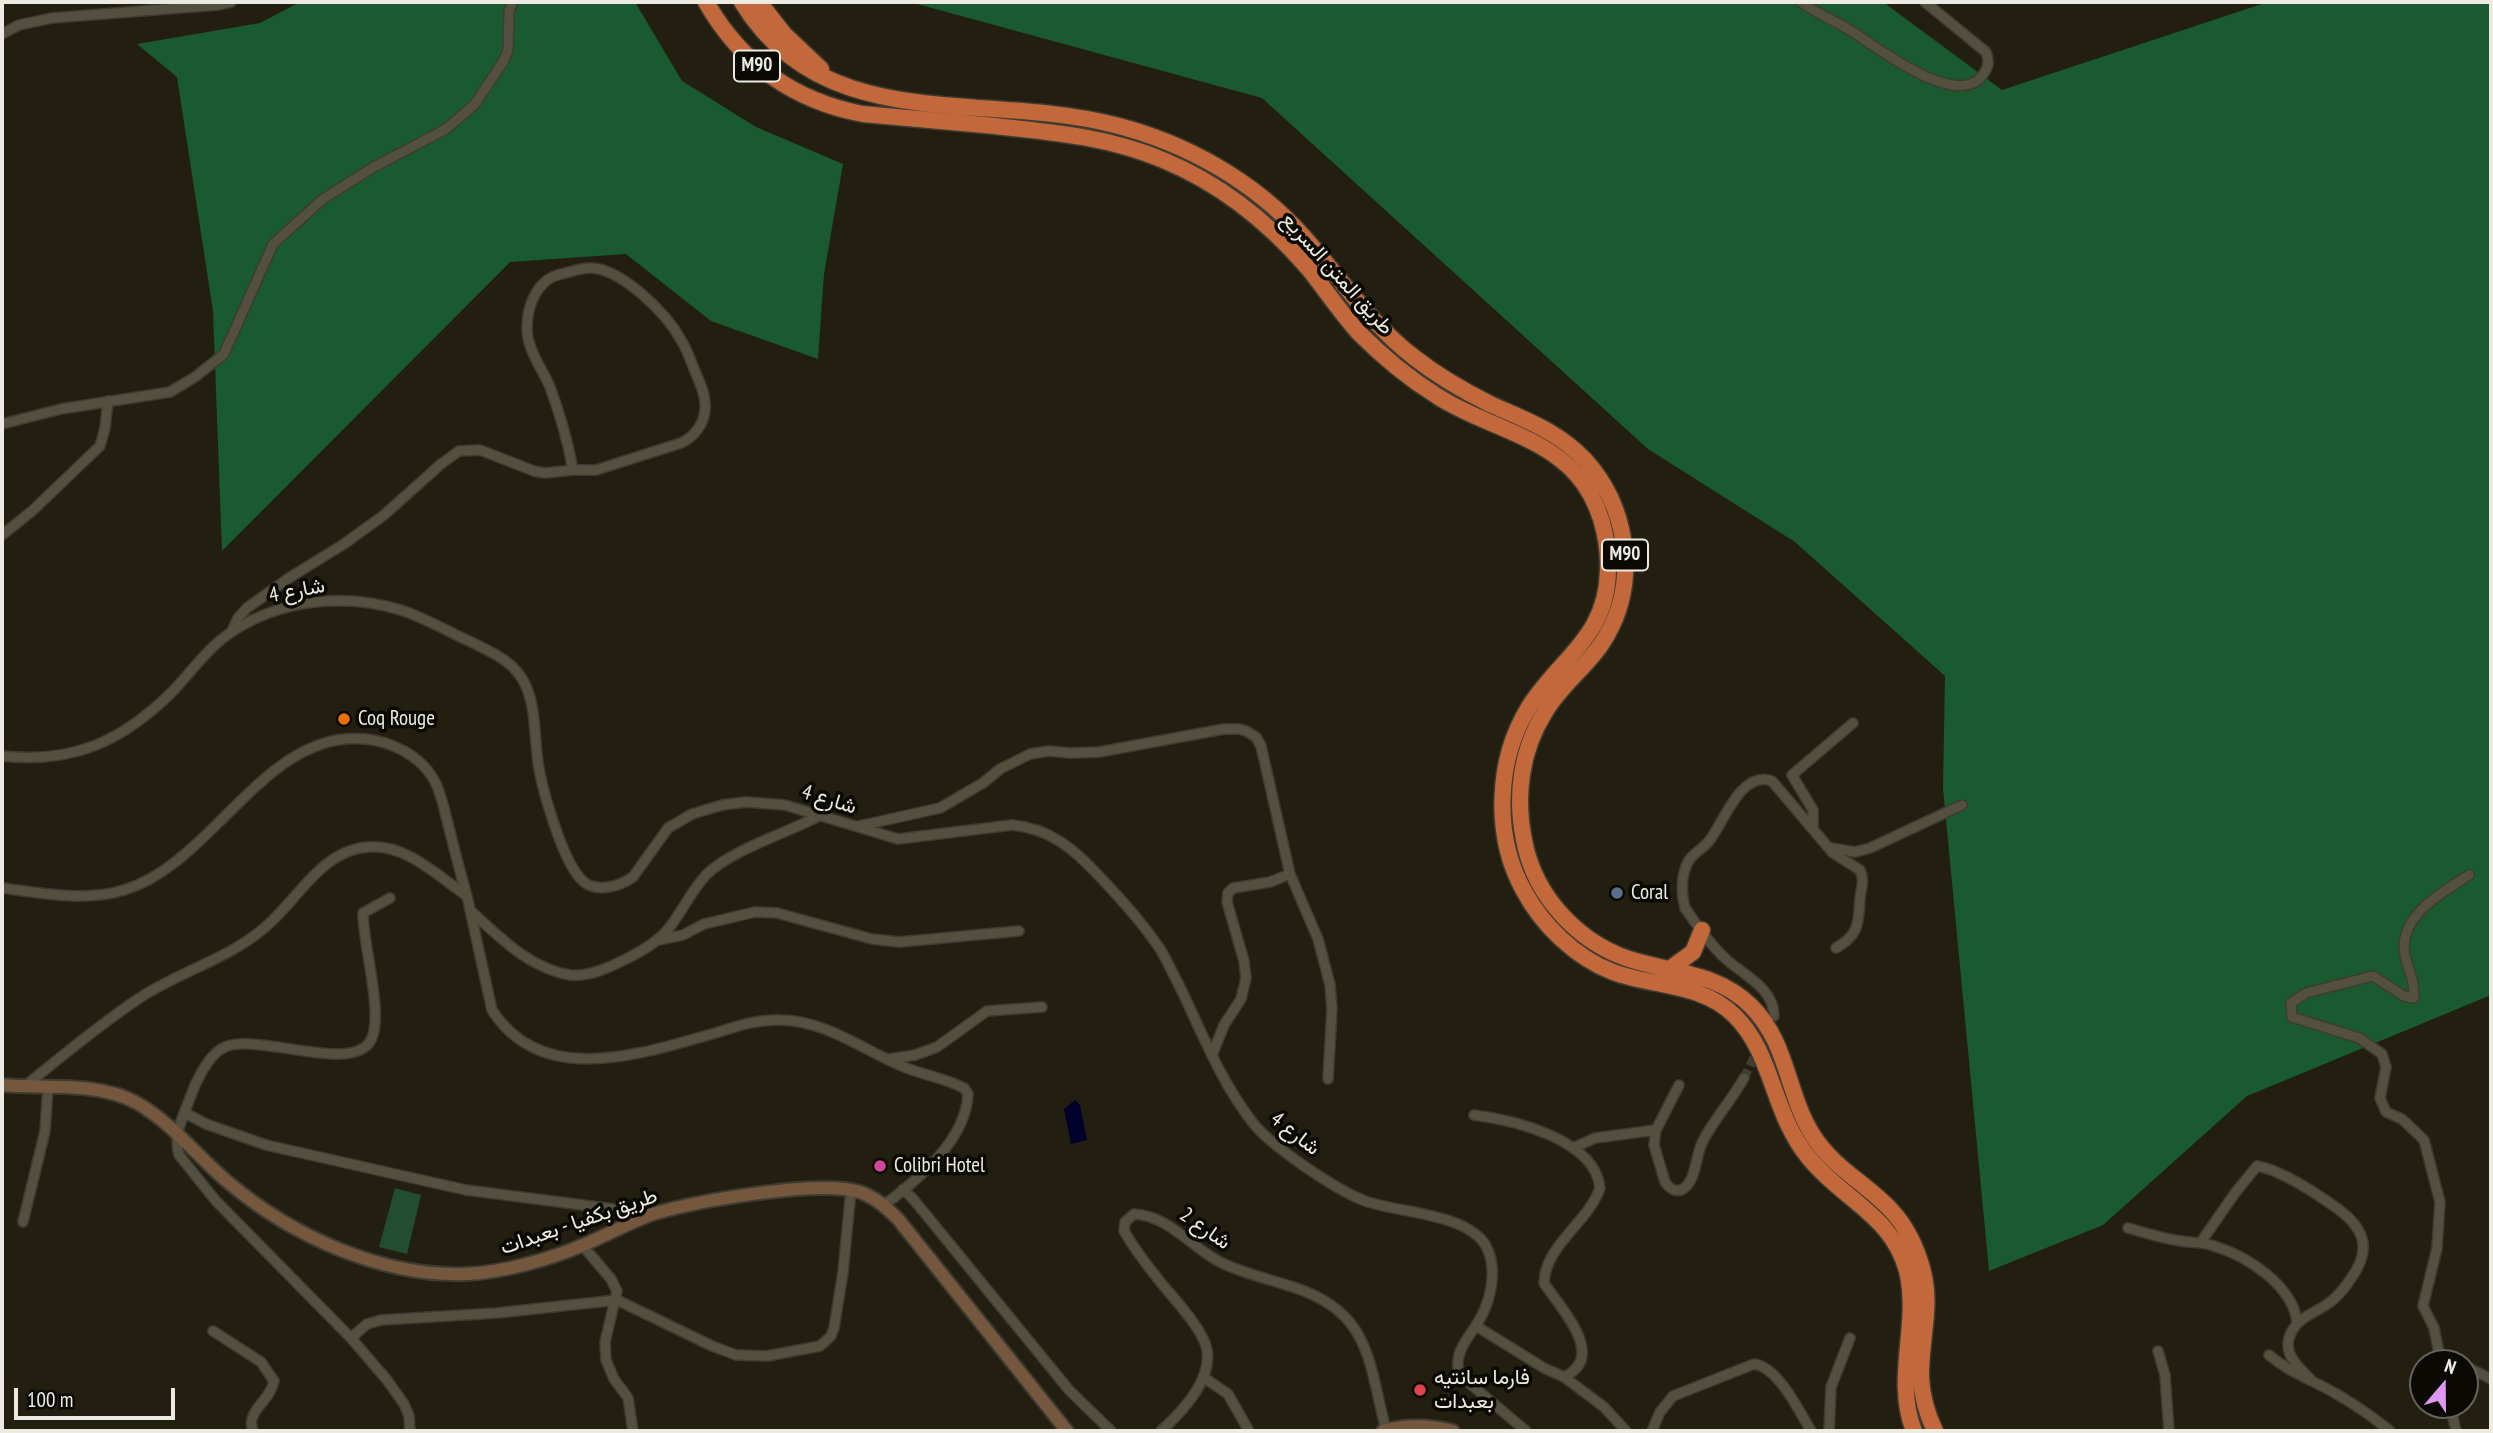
<!DOCTYPE html>
<html>
<head>
<meta charset="utf-8">
<style>
  body { margin:0 }
  #map { position:relative; width:2493px; height:1433px; overflow:hidden; background:#231f10; font-family:"PT Sans Narrow",sans-serif }
  canvas { display:block }
  .frame { position:absolute; inset:0; border:4px solid #edebe1; pointer-events:none }
  .north { position:absolute; left:2409px; top:1349px; width:70px; height:70px; box-sizing:border-box; background:#0b0904; border:2px solid #65635c; border-radius:50%; rotate:20deg; font-size:19px; font-weight:700; line-height:28px; text-align:center; color:#edebe1 }
  .north::after { content:''; display:block; margin:auto; width:24px; height:32px; background:#de98f2; clip-path:polygon(50% 0,100% 100%,50% 72%,0 100%) }
  .scale { position:absolute; left:14px; top:1388px; width:161px; height:32px; box-sizing:border-box; border:4px solid #edebe1; border-top:0; padding-left:9px; font-size:21px; line-height:24px; white-space:nowrap; color:#edebe1; -webkit-text-stroke:5px #0b0904; paint-order:stroke }
</style>
</head>
<body>
<div id="map">
<canvas width="2493" height="1433"></canvas>
<div class="frame"></div>
<div class="north">N</div>
<div class="scale">100 m</div>
</div>
<script>
const c = document.querySelector('canvas').getContext('2d');
c.lineJoin = 'round';
function fill(path, color) {
  c.fillStyle = color;
  c.fill(path, 'evenodd');
}
function strokePath(path, color, width, dash) {
  c.strokeStyle = color;
  c.lineWidth = width;
  c.lineCap = dash ? 'butt' : 'round';
  c.setLineDash(dash || []);
  c.stroke(path);
}
function write(font, color, halo, rows, align = 'center') {
  c.font = font + ' "PT Sans Narrow",Vazirmatn,sans-serif';
  c.lineWidth = 7;
  c.setLineDash([]);
  c.textBaseline = 'middle';
  c.strokeStyle = halo;
  c.fillStyle = color;
  for (const [text, x, y, turn = 0] of rows) {
    c.save();
    c.translate(x, y);
    c.rotate((+turn || 0) * Math.PI / 180);
    c.textAlign = isNaN(turn) ? turn : align;
    if (halo) c.strokeText(text, 0, 0);
    c.fillText(text, 0, 0);
    c.restore();
  }
}
fill(new Path2D(`
  M395,1188L421,1195L407,1254L379,1247Z`), '#224e2f');
fill(new Path2D(`
  M300,2H635L682,81L756,127L843,164L824,274L818,359L711,321L626,254L510,262L222,551L213,311L177,77L137,44L260,23Z
  M910,2H1883L2002,90L2268,2H2491V995L2247,1096L2103,1225L1989,1271L1943,788L1945,676L1795,542L1648,449L1262,98Z`), '#1a5a30');
fill(new Path2D(`
  M1075,1100L1080,1105L1087,1140L1071,1144L1064,1109Z`), '#00002a');
strokePath(new Path2D(`
  M1744,1078L1769,1026`), '#413e2f', 9, [9, 4.5]);
const street = new Path2D(`
  M1801,2C1817,14 1836,21 1853,32C1878,48 1956,109 1982,76C1988,68 1990,62 1986,52L1925,2
  M2,34L19,25L52,18L218,5L231,2
  M2,424L61,409L170,392L195,377L224,354L273,244L323,199L372,168L446,129L475,104L503,62L508,50L509,11L513,2
  M2,535L32,511L100,446L105,428L108,401
  M232,631L238,618L247,608L292,576L344,544L384,515L441,464L459,451L480,450L534,471L545,473L573,470C568,442 560,414 550,387C542,368 527,350 527,328C527,306 537,279 561,274C571,272 582,267 592,268C623,270 667,314 681,340C687,349 690,359 694,369C699,381 707,397 705,410C704,424 694,437 681,443L596,470H573
  M2,756C73,764 123,741 173,691C192,671 209,646 233,631C282,599 346,593 401,610C425,618 447,631 469,641C491,652 515,661 526,686C537,712 534,742 539,769C544,795 564,866 584,882C598,893 620,886 633,877L668,828L692,814L722,805L746,802L785,805L898,839L1012,825C1050,828 1075,850 1100,877C1121,899 1141,921 1158,946C1166,957 1171,971 1178,983C1201,1030 1220,1081 1253,1123C1271,1146 1336,1190 1365,1201C1398,1213 1467,1213 1486,1246C1499,1270 1490,1306 1475,1327C1466,1340 1456,1352 1458,1369L1468,1382L1526,1431
  M859,826L940,808L983,783L1000,769L1030,754L1049,751L1070,753L1099,752L1224,729H1239L1246,731L1256,737L1261,746L1290,874L1318,939L1330,985L1332,1009L1328,1079
  M1813,829V810L1792,775L1853,723
  M1831,848L1855,852L1870,848L1962,805
  M2,888C40,893 86,902 124,890C214,863 266,728 366,739C392,742 419,755 433,778C441,791 444,809 448,824C454,848 460,872 467,896
  M390,898L363,913C363,945 384,1015 371,1040C352,1076 252,1029 221,1049C207,1058 195,1083 190,1098C183,1117 173,1134 179,1155L216,1201L351,1338L387,1380L404,1404L409,1416L410,1431
  M473,913C500,938 531,969 570,975C589,977 610,967 626,959C642,951 658,942 669,928C682,912 691,891 706,875C729,851 787,833 819,816
  M659,940L683,935L704,924L755,912L777,913L872,939L899,942L1019,931
  M1774,1016C1774,988 1743,975 1726,959C1710,945 1697,925 1685,908C1681,893 1681,878 1687,864C1692,853 1702,850 1709,841C1724,823 1740,770 1772,781L1833,853L1860,870C1865,881 1861,887 1860,899C1858,923 1860,934 1836,948
  M1212,1055L1224,1025L1241,999L1246,978L1244,961L1227,902L1228,893L1233,888L1270,882L1290,874
  M889,1059L915,1055L937,1047L987,1011L1042,1007
  M1679,1085L1656,1130L1654,1145L1665,1182C1669,1188 1676,1193 1683,1189C1696,1181 1696,1155 1702,1143C1713,1120 1732,1100 1744,1078
  M25,1086C62,1056 99,1025 138,999C178,972 226,960 263,929C297,902 321,849 369,847C406,844 438,876 467,896L492,1010C542,1088 640,1054 712,1034C735,1027 756,1019 780,1020C825,1020 863,1050 904,1067C923,1075 945,1078 964,1088L968,1094C966,1140 919,1179 884,1205
  M185,1113L206,1124L266,1145L466,1190L653,1214
  M1474,1115C1513,1120 1595,1139 1600,1188C1588,1223 1545,1245 1544,1283C1560,1308 1608,1356 1564,1377L1544,1368L1476,1326
  M1573,1148L1595,1138L1656,1130
  M903,1189L914,1200L1069,1390L1111,1431
  M23,1222L45,1131L48,1087
  M2128,1228C2146,1233 2164,1239 2181,1241C2193,1243 2203,1242 2214,1246C2247,1256 2294,1286 2297,1323
  M2201,1242L2235,1193L2257,1166C2281,1170 2314,1192 2334,1206C2363,1226 2373,1247 2352,1277C2345,1288 2337,1298 2326,1305C2312,1314 2297,1318 2290,1335C2282,1355 2300,1368 2312,1381
  M583,1246L611,1279L617,1291L605,1342L606,1360L614,1379L628,1398L633,1431
  M213,1331L261,1362L274,1381C270,1402 245,1411 253,1431
  M351,1338L367,1324L381,1320L497,1313L617,1300L712,1346L736,1355L767,1356L820,1346L831,1336L834,1328L843,1272L851,1190
  M2158,1351L2165,1375L2169,1431
  M2269,1355C2283,1367 2296,1373 2312,1381C2339,1394 2367,1412 2390,1431
  M2441,1363L2434,1328L2423,1306L2437,1248L2440,1202L2424,1140L2402,1119L2386,1112L2380,1098L2386,1067L2382,1054L2359,1038L2292,1017L2291,1003L2306,993L2373,976L2404,996L2414,998C2414,976 2409,974 2405,956C2397,917 2441,893 2469,875
  M2465,1366L2491,1379
  M1203,1377L1228,1394L1249,1431
  M1564,1377L1604,1407L1626,1431
  M2450,1405L2456,1431
  M1161,1431C1182,1412 1212,1381 1207,1350C1203,1328 1172,1297 1158,1279C1146,1264 1134,1248 1124,1231L1125,1222L1134,1214C1170,1216 1191,1248 1222,1263C1245,1274 1269,1279 1293,1287C1371,1312 1368,1361 1386,1430
  M1652,1431L1660,1412L1673,1396L1754,1364C1778,1367 1800,1412 1811,1431
  M1829,1431L1831,1387L1850,1338`);
const secondary = new Path2D(`
  M2,1085C45,1089 97,1081 137,1103C172,1123 198,1157 229,1183C292,1236 382,1277 466,1274C501,1273 551,1259 583,1245C608,1235 631,1221 656,1213C699,1201 819,1179 860,1192C875,1197 887,1208 898,1219L1067,1431
  M1383,1431C1407,1424 1429,1425 1453,1431`);
const highway = new Path2D(`
  M706,2C741,63 794,101 863,114C907,118 951,122 995,126C1052,132 1109,137 1163,160C1219,183 1268,222 1308,268C1325,289 1340,312 1358,332C1382,356 1408,378 1437,396C1481,425 1541,434 1577,475C1599,500 1609,537 1608,570C1607,637 1561,657 1529,707C1496,760 1493,836 1524,891C1542,925 1576,958 1613,972C1653,987 1703,983 1735,1016C1774,1055 1772,1114 1809,1158C1842,1199 1893,1216 1907,1271C1920,1324 1893,1378 1914,1431
  M742,2C824,137 985,91 1115,125C1186,143 1254,181 1303,236C1340,277 1370,324 1415,358C1438,376 1464,391 1490,404C1525,420 1558,431 1585,460C1627,506 1639,579 1607,635C1591,664 1562,683 1545,712C1521,750 1515,796 1524,840C1535,899 1582,947 1639,962C1679,973 1720,975 1751,1006C1788,1043 1786,1091 1812,1134C1832,1167 1866,1183 1891,1210C1907,1227 1916,1247 1922,1268C1933,1306 1920,1340 1921,1378C1922,1397 1927,1414 1935,1431
  M759,2L784,34L821,69
  M1671,968L1693,952L1702,930`);
strokePath(street, '#3e3b32', 12);
strokePath(secondary, '#3e3b32', 16);
strokePath(highway, '#3e3b32', 19);
strokePath(street, '#54503f', 9);
strokePath(secondary, '#75573e', 12);
strokePath(highway, '#c2683b', 16);
for (const [x, y, r, color] of [
  [344,719,7,"#e8710a"],
  [1617,893,7,"#5c6f8a"],
  [880,1166,7,"#d1479c"],
  [1420,1390,7,"#e0444e"]
]) {
  const dot = new Path2D();
  dot.arc(x, y, r, 0, 2 * Math.PI);
  c.fillStyle = color;
  c.fill(dot);
  strokePath(dot, '#0b0904', 2.5);
}
for (const [x, y, w] of [
  [757,66,46],
  [1625,555,46]
]) {
  const box = new Path2D();
  box.roundRect(x - w / 2, y - 15.5, w, 31, 5);
  c.fillStyle = '#0b0904';
  c.fill(box);
  strokePath(box, '#edebe1', 2);
}
write('bold 19px', '#edebe1', null, [
  ["M90",757,66],
  ["M90",1625,555]
]);
write('21px', '#edebe1', '#0b0904', [
  ["طريق المتن السريع",1337,274,48],
  ["شارع 4",297,591,-11],
  ["شارع 4",829,800,17],
  ["شارع 4",1295,1134,38],
  ["طريق بكفيا - بعبدات",579,1222,-19],
  ["شارع 2",1205,1229,35]
]);
write('21px', '#edebe1', '#0b0904', [
  ["Coq Rouge",358,719],
  ["Coral",1631,893],
  ["Colibri Hotel",894,1166],
  ["فارما سانتيه",1434,1378],
  ["بعبدات",1434,1402]
], 'left');
</script>
</body>
</html>
